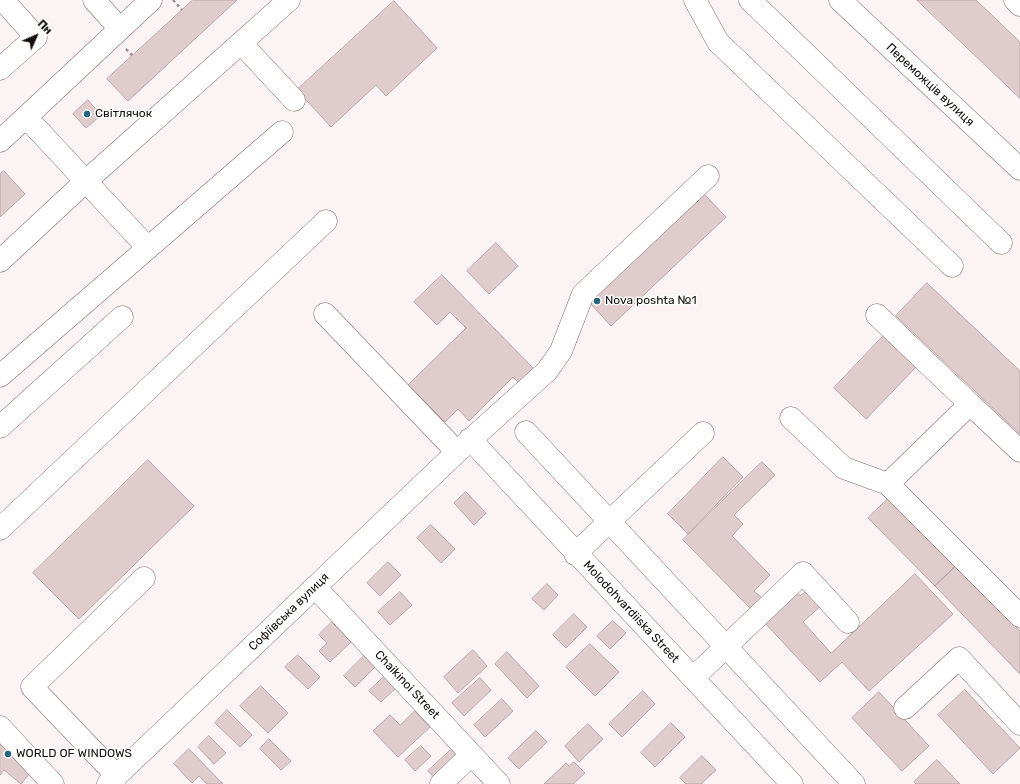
<!DOCTYPE html>
<html>
<head>
<meta charset="utf-8">
<style>
  body { margin:0 }
  #map { position:relative; width:1020px; height:784px; overflow:hidden; background:#fcf4f4; font-family:Rubik,sans-serif }
  canvas { display:block }
  .north { position:absolute; left:16px; top:16px; width:40px; height:40px; -webkit-text-stroke:3px #fff; paint-order:stroke; rotate:45deg; font-size:11px; font-weight:700; line-height:16px; text-align:center; color:#140d0d }
  .north::after { content:''; display:block; margin:auto; width:14px; height:18px; background:#140d0d; clip-path:polygon(50% 0,100% 100%,50% 72%,0 100%) }
</style>
</head>
<body>
<div id="map">
<canvas width="1020" height="784"></canvas>
<div class="north">Пн</div>
</div>
<script>
const c = document.querySelector('canvas').getContext('2d');
c.lineJoin = 'round';
function fill(path, color) {
  c.fillStyle = color;
  c.fill(path, 'evenodd');
}
function strokePath(path, color, width, dash) {
  c.strokeStyle = color;
  c.lineWidth = width;
  c.lineCap = dash ? 'butt' : 'round';
  c.setLineDash(dash || []);
  c.stroke(path);
}
function write(font, color, halo, rows, align = 'center') {
  c.font = font + ' Rubik,sans-serif';
  c.lineWidth = 3;
  c.setLineDash([]);
  c.textBaseline = 'middle';
  c.strokeStyle = halo;
  c.fillStyle = color;
  for (const [text, x, y, turn = 0] of rows) {
    c.save();
    c.translate(x, y);
    c.rotate((+turn || 0) * Math.PI / 180);
    c.textAlign = isNaN(turn) ? turn : align;
    if (halo) c.strokeText(text, 0, 0);
    c.fillText(text, 0, 0);
    c.restore();
  }
}
const building = new Path2D(`
  M193,0H237L128,101L107,79Z
  M917,0H976L1020,42V98Z
  M394,1L437,48L386,96L376,85L331,127L297,90Z
  M88,100L101,115L86,128L73,114Z
  M4,171L25,194L0,217V174Z
  M705,195L726,217L611,326L590,303Z
  M496,243L518,266L489,294L467,271Z
  M442,275L536,371L522,386L513,377L469,421L458,409L445,422L408,385L466,328L450,312L437,325L414,302Z
  M927,283L1020,371V434L896,316Z
  M887,332L919,364L866,419L834,388Z
  M723,457L743,477L688,534L668,514Z
  M148,460L194,506L79,619L33,573Z
  M762,462L775,475L734,515L743,524L732,536L770,575L754,591L762,598L751,609L683,540Z
  M466,492L486,513L474,525L454,503Z
  M890,497L956,566L935,586L868,518Z
  M431,525L455,549L441,563L417,538Z
  M388,562L401,575L380,596L367,583Z
  M956,566L1020,631V674L935,586Z
  M915,574L953,614L869,691L842,662L820,682L763,621L795,590L800,596L810,588L824,603L803,622L831,653Z
  M547,584L558,595L544,610L532,599Z
  M400,592L412,605L390,625L378,612Z
  M574,614L587,627L566,648L553,635Z
  M613,621L626,633L610,649L597,636Z
  M332,622L351,642L330,662L319,651L327,643L319,635Z
  M590,644L619,672L595,696L566,667Z
  M473,650L487,666L458,693L444,677Z
  M507,652L539,686L527,698L495,664Z
  M298,655L320,677L308,689L285,667Z
  M364,656L375,667L355,687L344,676Z
  M386,675L397,687L381,702L369,691Z
  M480,678L491,690L464,716L452,703Z
  M261,686L288,713L268,733L240,706Z
  M965,690L1020,748L993,774L938,715Z
  M643,691L655,704L622,737L609,724Z
  M879,692L929,746L902,771L852,718Z
  M502,699L513,711L485,737L474,725Z
  M227,710L252,735L240,747L215,723Z
  M415,711L430,727L398,757L373,731L390,715L400,725Z
  M671,723L685,737L655,767L641,753Z
  M588,724L603,739L579,762L565,746Z
  M536,731L547,742L519,769L508,758Z
  M209,736L226,753L214,764L198,747Z
  M0,739L34,768L21,784L4,770L0,775Z
  M269,739L291,761L281,770L260,749Z
  M421,746L431,756L415,771L405,760Z
  M453,748L462,759L437,781L428,771Z
  M189,749L223,784H207L199,776L192,783L174,764Z
  M702,756L716,770L701,784H686L680,778Z
  M937,760L960,784H916L914,782Z
  M574,762L585,773L573,784H544L566,763L569,766Z`);
fill(building, '#e0cccd');
strokePath(building, '#b9a6a7', 1);
const minor = new Path2D(`
  M94,0L120,29L26,117L147,247
  M695,0L718,42L952,266
  M750,0L1001,243
  M840,0L1020,169
  M1015,0L1020,5
  M120,29L151,0
  M241,43L294,100
  M0,69L36,37L3,0
  M0,141L26,117
  M0,261L85,182L289,0
  M325,314L457,452
  M877,315L970,404
  M0,376L282,132
  M791,418L844,468L888,484
  M0,427L122,317
  M526,432L854,784
  M470,439L792,784
  M1020,451L970,404L888,484L1020,616
  M0,529L326,221
  M575,554L703,433
  M315,587L499,784
  M693,678L803,573L848,622
  M905,708L959,658L1020,724
  M0,727L53,784
  M117,776L32,687L144,578
  M108,784L457,452L547,371L561,351L583,294L708,176
  M441,784L471,755`);
strokePath(minor, '#816f70', 23);
strokePath(new Path2D(`
  M173,0L182,10
  M126,49L133,56`), '#9a9393', 2.5, [3, 3]);
strokePath(minor, '#fff', 22);
for (const [x, y, r, color] of [
  [87,114,4,"#27667c"],
  [597,301,4,"#27667c"],
  [8,754,4,"#27667c"]
]) {
  const dot = new Path2D();
  dot.arc(x, y, r, 0, 2 * Math.PI);
  c.fillStyle = color;
  c.fill(dot);
  strokePath(dot, '#fff', 1.5);
}
write('12px', '#140d0d', '#fff', [
  ["Переможців вулиця",930,85,43],
  ["Софіївська вулиця",289,612,-44],
  ["Molodohvardiiska Street",631,612,47],
  ["Chaikinoi Street",407,685,47]
]);
write('12px', '#140d0d', '#fff', [
  ["Світлячок",95,114],
  ["Nova poshta №1",605,301],
  ["WORLD OF WINDOWS",16,754]
], 'left');
</script>
</body>
</html>
